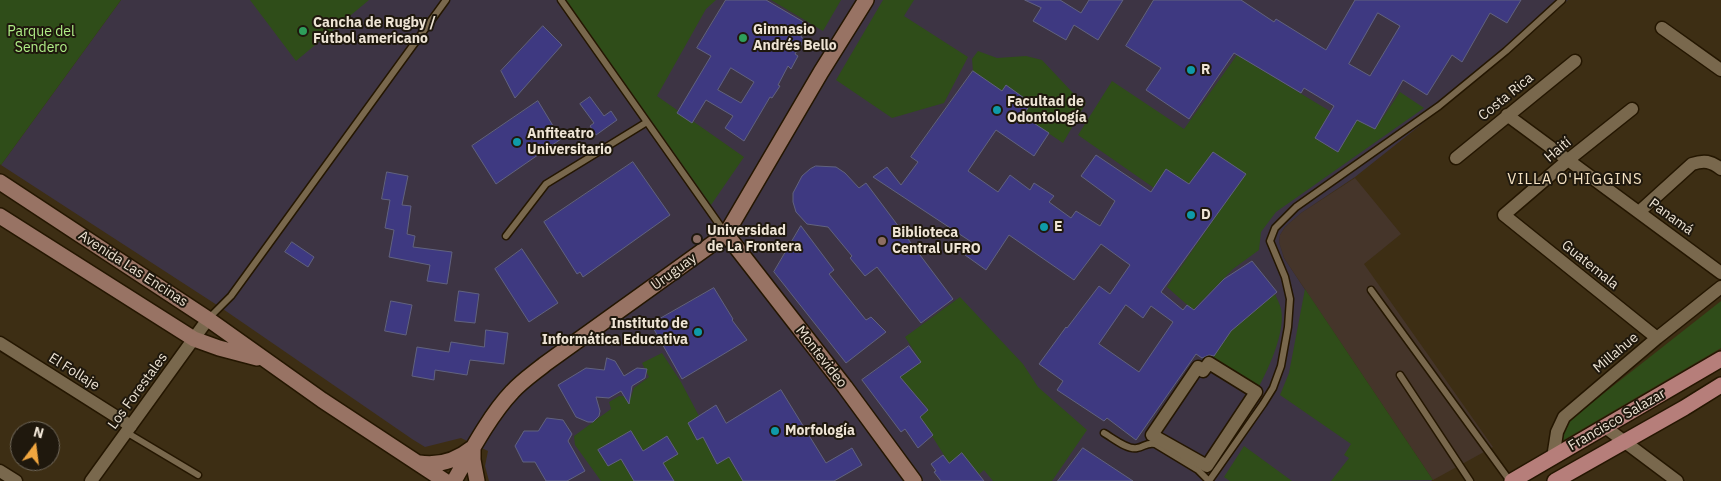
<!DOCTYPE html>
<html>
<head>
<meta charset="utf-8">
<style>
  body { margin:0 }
  #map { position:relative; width:1721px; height:481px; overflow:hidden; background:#3d2e14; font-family:"IBM Plex Sans",sans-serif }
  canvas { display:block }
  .north { position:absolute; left:10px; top:421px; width:50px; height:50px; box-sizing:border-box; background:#1f180d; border:1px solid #726a5d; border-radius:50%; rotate:15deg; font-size:14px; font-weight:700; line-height:20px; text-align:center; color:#eee4d5 }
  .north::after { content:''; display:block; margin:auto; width:18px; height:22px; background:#f1a63f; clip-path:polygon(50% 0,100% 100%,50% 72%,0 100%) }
</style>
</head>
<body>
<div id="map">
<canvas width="1721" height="481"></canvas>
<div class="north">N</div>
</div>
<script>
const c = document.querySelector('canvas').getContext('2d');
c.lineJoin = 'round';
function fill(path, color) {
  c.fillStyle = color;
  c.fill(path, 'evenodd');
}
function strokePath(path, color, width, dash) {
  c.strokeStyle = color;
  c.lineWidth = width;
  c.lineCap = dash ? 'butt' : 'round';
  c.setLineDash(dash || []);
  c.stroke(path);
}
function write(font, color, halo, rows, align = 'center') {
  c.font = font + ' "IBM Plex Sans",sans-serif';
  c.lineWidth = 4;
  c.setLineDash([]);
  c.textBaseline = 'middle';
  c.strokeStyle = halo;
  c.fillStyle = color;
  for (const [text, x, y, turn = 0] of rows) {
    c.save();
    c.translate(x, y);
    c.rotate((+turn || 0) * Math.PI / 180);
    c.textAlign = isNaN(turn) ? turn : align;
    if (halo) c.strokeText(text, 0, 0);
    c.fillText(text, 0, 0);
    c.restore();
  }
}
fill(new Path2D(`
  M1355,178L1401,234L1364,264L1493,447L1433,480L1284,258L1279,242L1280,235L1285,227L1301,213Z`), '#45352a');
fill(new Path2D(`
  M121,0H1568L1467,88L1355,177L1301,213L1285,227L1280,235L1279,242L1284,258L1432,481H489L485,466L488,451L461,438L425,447L412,439L220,307L1,165Z`), '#3d3444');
fill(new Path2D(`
  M0,0H121L1,165L0,164Z
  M250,0H369L296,61Z
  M566,0H716L706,9L657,96L744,157L711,205Z
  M771,0H841L823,31Z
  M883,0H914L904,16L968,57L944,103L892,118L836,80Z
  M978,51L997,58L1026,56L1042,60L1074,94L1086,103L1063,143L1023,116L1031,103L1006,86L995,100L990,83L973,71L972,59Z
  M1237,55L1333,113L1327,117L1315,138L1337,152L1357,119L1375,129L1400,92L1424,108L1276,212L1261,232L1259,250L1233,269L1193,310L1167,287L1245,174L1213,152L1189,184L1166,169L1154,188L1078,135L1112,81L1184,129Z
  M1305,289L1433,480L1331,481L1349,458L1344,455L1351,444L1280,395L1289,373Z
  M1275,294C1277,299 1280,304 1281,309C1286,333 1267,372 1256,392L1209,363L1231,331Z
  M960,297L1023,364L1038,387L1087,430L1052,481H993L984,470L971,481L949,463L920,417L928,409L900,377L921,362L905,337Z
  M1721,301V348L1562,441L1566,425L1575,416Z
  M662,353L681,382L699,416L688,423L697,439L703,437L717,464L729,457L743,481H674L667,471L657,467L677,454L667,437L643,451L631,431L598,450L608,466L621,459L634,481H601L575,445L574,436L611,409L609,402L619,396L631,397L634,388L649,377L642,363Z
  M1244,446L1292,481H1230L1224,477Z`), '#2f4d19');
const building = new Path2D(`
  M726,0H766L807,24L801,37L804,39L795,54L798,56L791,69L788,66L778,85L780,86L772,98L770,97L744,141L725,128L733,116L706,100L692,123L677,113L711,56L697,48ZM731,68L754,82L741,103L718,90Z
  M1025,0H1060L1081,13L1089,0H1123L1098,40L1074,25L1066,40L1033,21L1041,8Z
  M1154,0H1241L1274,22L1276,19L1326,50L1355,0H1521L1507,23L1490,13L1462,62L1452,55L1427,95L1403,80L1375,129L1357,120L1338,152L1315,138L1334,106L1304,88L1301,93L1296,90L1234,53L1189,119L1146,90L1161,68L1126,46ZM1378,13L1400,26L1370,76L1349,64Z
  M543,26L562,45L515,98L501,71Z
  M973,71L1002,91L1006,85L1031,103L1023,116L1049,133L1034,156L996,130L968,171L998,192L1010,175L1030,190L1034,183L1054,196L1049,202L1071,218L1076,211L1100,226L1115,201L1081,176L1096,155L1151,192L1166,169L1189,184L1213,152L1246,174L1161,292L1183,310L1187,305L1194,310L1224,279L1252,261L1277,292L1231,331L1214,356L1209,355L1202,358L1196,354L1136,440L1107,418L1104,421L1057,390L1063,381L1039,364L1066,327L1067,328L1099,286L1110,294L1130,265L1101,244L1074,280L1009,235L986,270L965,255L973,243L873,177L887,167L901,185L918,162L911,157ZM1126,305L1143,318L1151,306L1173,322L1139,372L1099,344Z
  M590,97L604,116L611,111L617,120L596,135L590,126L594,123L580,104Z
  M538,101L561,139L496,184L472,146Z
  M633,162L670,215L583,277L580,272L577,274L544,222Z
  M816,166L836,167L845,173L859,188L866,183L953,299L921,323L877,267L865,276L850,258L852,256L828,227L807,224L796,212L793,202V193L802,176L810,169Z
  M387,172L408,176L402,205L411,206L407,234L415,236L413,247L452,252L447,284L427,281L430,265L389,257L394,230L385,228L390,200L382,199Z
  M801,226L834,270L829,274L866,320L871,317L886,332L846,363L774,272Z
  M292,242L314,257L308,267L285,252Z
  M522,249L558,303L529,322L495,269Z
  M714,288L733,319L732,320L747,340L682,379L651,324Z
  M459,291L479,294L475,323L455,321Z
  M391,301L412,305L406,335L385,331Z
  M486,330L508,333L504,364L470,360L467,375L435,370L434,380L412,376L417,347L449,352L451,342L484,347Z
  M909,346L921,362L900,377L928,410L920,417L933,435L918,448L905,429L901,432L862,380Z
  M607,358L615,361L624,376L637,368L647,369L645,378L632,386L629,404L621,391L609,398L596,397L600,411L599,416L593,422H588L576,417L558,385L586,368L604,370Z
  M781,390L826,463L852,448L862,465L834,481H743L729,457L717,464L703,437L697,440L688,423L716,405L726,423Z
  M547,418L563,420L572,434L568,441L585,471L567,481H546L535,462H523L515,446L524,431H538Z
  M631,431L643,451L667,436L678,454L663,463L674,481H634L621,459L608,466L598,450Z
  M1083,448L1133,481H1058Z
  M962,453L984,481H941L934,472L936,471L931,464L943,455L949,463Z`);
fill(building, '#3e3981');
strokePath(building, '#61627f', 1);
const lane = new Path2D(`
  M561,0L726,234
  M506,236L546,184L647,122
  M1371,290L1510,481
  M208,319L231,296L446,0
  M1400,375L1470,481
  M126,432L198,475
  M1104,433C1113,438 1127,450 1137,448C1144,447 1147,442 1155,444L1198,470L1209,481
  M1209,481L1263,404L1273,388L1281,366L1288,327L1290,299L1285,277L1270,241L1275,228L1296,207L1439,106L1506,51L1562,0`);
const street = new Path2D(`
  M1662,28L1721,70
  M1632,109L1568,160L1504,215L1657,338
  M1507,115L1721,273
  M1456,158L1575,61
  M1639,212L1692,164C1704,160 1711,161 1721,169
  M0,343L131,426
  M1209,363L1256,392L1207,466L1152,435L1198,367L1203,371Z
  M1605,427L1677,481
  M1553,458L1557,432L1564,417L1657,338L1721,287
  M0,471L16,481
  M91,481L208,319`);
const secondary = new Path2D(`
  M0,182L208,319L322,400L445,481
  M0,216L194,339L219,348L257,358
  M726,234L845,387L914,481
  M473,448V460L477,481
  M419,463C439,466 456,461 472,448
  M454,481C470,453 490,415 512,392C522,381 534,373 545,364L726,234L821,72L866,0`);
const primary = new Path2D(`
  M1512,481L1721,359
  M1555,481L1684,408L1721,385`);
strokePath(lane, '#241600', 9);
strokePath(street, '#241600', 15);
strokePath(secondary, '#241600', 18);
strokePath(primary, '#241600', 18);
strokePath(lane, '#79684d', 6);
strokePath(street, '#79684d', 12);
strokePath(secondary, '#987364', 15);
strokePath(primary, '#b67e7a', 15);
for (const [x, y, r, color] of [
  [303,31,5,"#2e9e5b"],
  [743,38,5,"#2e9e5b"],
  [1191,70,5,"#0f9aa8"],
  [997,110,5,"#0f9aa8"],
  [517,142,5,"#0f9aa8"],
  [1191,215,5,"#0f9aa8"],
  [1044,227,5,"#0f9aa8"],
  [697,239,5,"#8d6e63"],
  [882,241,5,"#8d6e63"],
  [698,332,5,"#0f9aa8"],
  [775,431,5,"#0f9aa8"]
]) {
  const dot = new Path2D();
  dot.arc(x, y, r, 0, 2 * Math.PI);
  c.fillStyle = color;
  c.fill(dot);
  strokePath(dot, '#1f180d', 2);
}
write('bold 14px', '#eee4d5', '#1f180d', [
  ["Cancha de Rugby /",313,23],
  ["Fútbol americano",313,39],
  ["Gimnasio",753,30],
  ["Andrés Bello",753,46],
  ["R",1201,70],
  ["Facultad de",1007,102],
  ["Odontología",1007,118],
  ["Anfiteatro",527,134],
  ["Universitario",527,150],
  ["D",1201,215],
  ["E",1054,227],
  ["Universidad",707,231],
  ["de La Frontera",707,247],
  ["Biblioteca",892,233],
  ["Central UFRO",892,249],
  ["Instituto de",688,324,"right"],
  ["Informática Educativa",688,340,"right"],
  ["Morfología",785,431]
], 'left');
write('14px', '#afed86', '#1f180d', [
  ["Parque del",41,32],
  ["Sendero",41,48]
]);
write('14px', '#eee4d5', '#1f180d', [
  ["Costa Rica",1506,97,-39],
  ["Haití",1558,150,-40],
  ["Panamá",1671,217,36],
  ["Guatemala",1590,265,39],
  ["Avenida Las Encinas",133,269,33],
  ["Uruguay",674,272,-36],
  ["Millahue",1616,353,-40],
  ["Montevideo",821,357,52],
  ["El Follaje",74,372,32],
  ["Los Forestales",138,391,-54],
  ["Francisco Salazar",1617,420,-30]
]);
c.letterSpacing = '1px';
write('15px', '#f5e2c3', '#1f180d', [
  ["VILLA O'HIGGINS",1575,180]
]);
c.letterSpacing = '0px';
</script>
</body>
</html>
